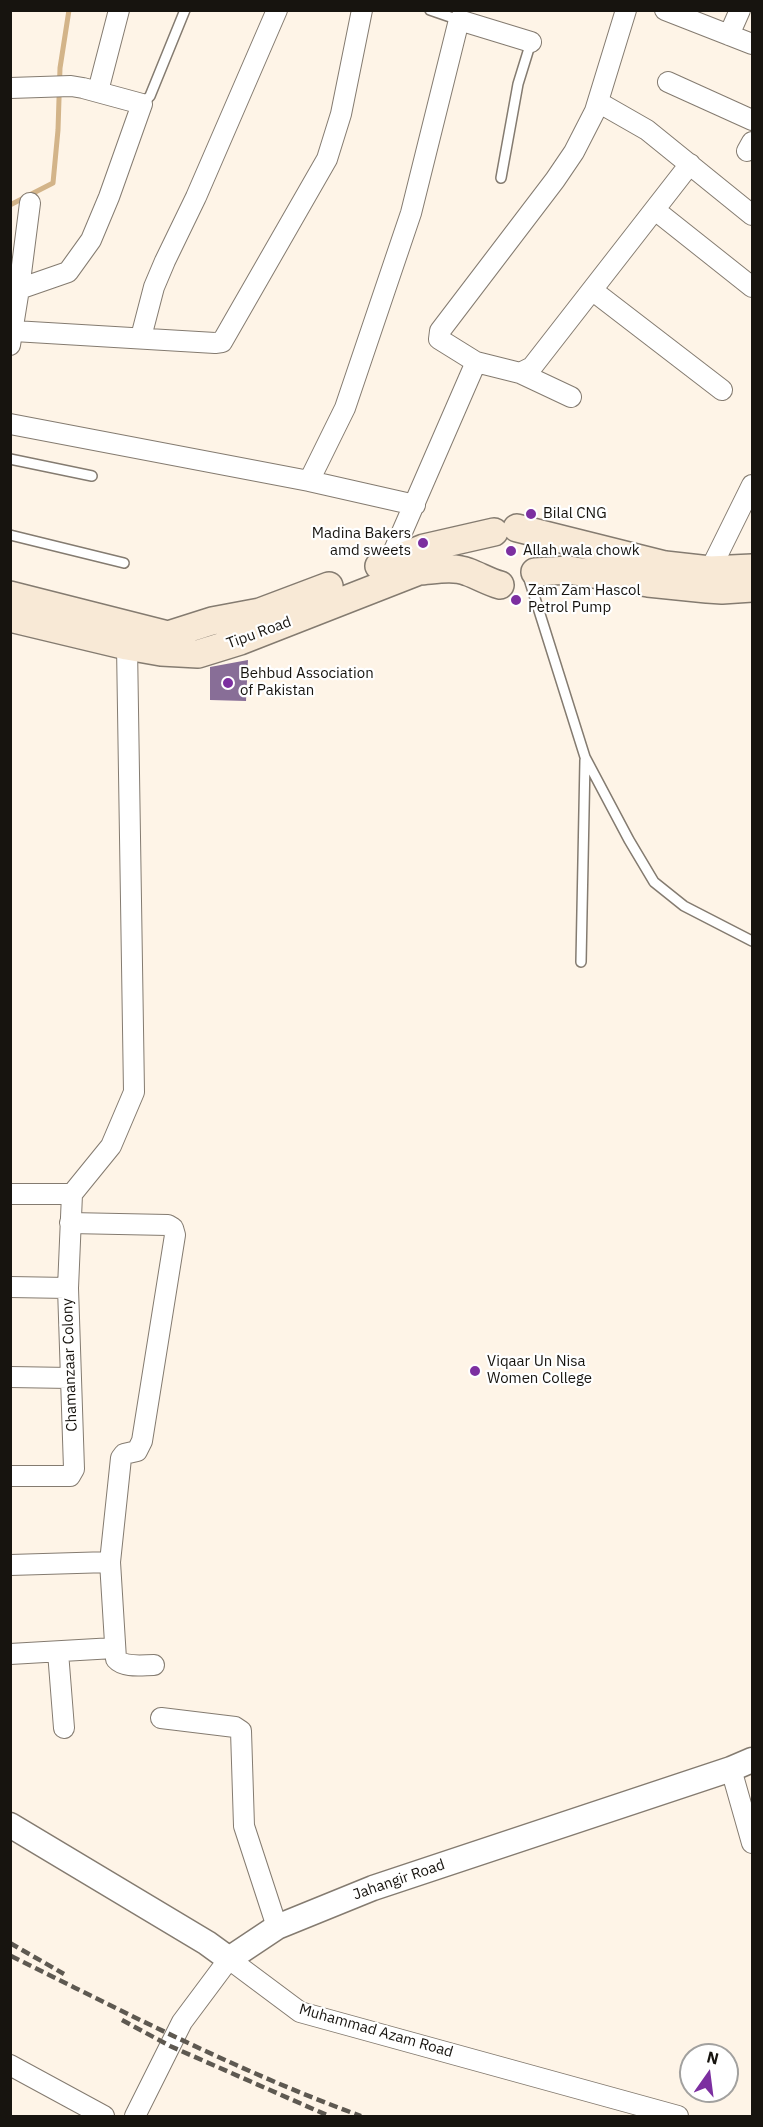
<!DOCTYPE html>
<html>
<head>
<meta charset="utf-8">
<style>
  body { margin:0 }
  #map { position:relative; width:763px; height:2127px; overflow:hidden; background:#fef4e7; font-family:"IBM Plex Sans",sans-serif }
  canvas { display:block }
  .frame { position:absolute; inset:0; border:12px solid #17140f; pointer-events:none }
  .north { position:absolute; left:679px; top:2043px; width:60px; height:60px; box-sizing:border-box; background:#fff; border:2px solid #a2a19f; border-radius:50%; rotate:14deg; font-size:16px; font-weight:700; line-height:24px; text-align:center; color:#17140f }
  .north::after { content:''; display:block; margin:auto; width:21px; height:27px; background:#7c2fa0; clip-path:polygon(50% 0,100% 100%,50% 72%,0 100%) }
</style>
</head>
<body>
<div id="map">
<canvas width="763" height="2127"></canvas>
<div class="frame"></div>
<div class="north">N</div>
</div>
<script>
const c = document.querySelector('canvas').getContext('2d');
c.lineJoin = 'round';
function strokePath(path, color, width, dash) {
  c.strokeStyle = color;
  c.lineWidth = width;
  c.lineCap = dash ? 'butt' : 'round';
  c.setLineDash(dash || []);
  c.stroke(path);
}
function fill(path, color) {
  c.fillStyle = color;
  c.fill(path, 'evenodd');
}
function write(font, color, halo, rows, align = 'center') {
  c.font = font + ' "IBM Plex Sans",sans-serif';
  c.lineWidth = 4.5;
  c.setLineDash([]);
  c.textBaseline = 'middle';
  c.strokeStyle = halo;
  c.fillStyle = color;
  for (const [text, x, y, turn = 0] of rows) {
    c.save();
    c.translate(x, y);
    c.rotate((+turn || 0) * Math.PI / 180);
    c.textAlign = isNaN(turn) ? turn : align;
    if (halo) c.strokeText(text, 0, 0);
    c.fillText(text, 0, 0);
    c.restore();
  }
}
strokePath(new Path2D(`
  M10,205L53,183L58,130L60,68L69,10`), '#d3b489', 5);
fill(new Path2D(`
  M248,660L246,701L210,700V667Z`), '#886e97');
const service = new Path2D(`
  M430,10L459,20
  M142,104L150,96L185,10
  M501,178L518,84L531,42
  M10,459L92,476
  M10,535L124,563
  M529,579L585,757L629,840L654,882L684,906L752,941
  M581,962L585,760`);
const minor = new Path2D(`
  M665,10L752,44
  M729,35L740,10
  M668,82L752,120
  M10,88L71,86L83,88L142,104L109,197L91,240L68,272L19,289L10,345
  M98,91L119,10
  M598,102L647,130L752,215
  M747,151L752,142
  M655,210L752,287
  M19,289L30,203
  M592,290L722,390
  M14,331L215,343L222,342L327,159L341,114L362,10
  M141,337L154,287L165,261L196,197L277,10
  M476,362L439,339L440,331L555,180L574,152L595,111L626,10
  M520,373L571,397
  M10,424L309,481
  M415,505L309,481L345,408L411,213L459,20L531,42
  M389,562L476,362L520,373L532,367L690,164
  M710,570L752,485
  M10,1194H72
  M72,1194L111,1146L134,1092L127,646
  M70,1223L168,1225L173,1228L175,1235L142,1441L137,1451L124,1454L121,1458L110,1562L116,1659C124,1668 142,1665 154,1665
  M10,1287L68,1288
  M10,1377L70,1378
  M10,1476H70L74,1469L68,1288L72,1194
  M10,1565L110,1562
  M58,1652L64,1728
  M10,1654L114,1648
  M161,1718L235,1727L241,1731L244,1826L277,1927
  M731,1769L752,1843
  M10,2065L104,2116
  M135,2116L182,2022L229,1959L300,2012L678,2116`);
const tertiary = new Path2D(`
  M10,1825L207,1943L229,1959L277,1927L373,1888L731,1769L752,1760`);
const secondary = new Path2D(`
  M517,528L665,565L710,570L752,568
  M379,566L424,548L494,532
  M535,572L569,570L648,583L707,589L722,590L752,588
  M10,595L168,635L212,621L260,612L329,586
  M10,618L127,646L161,652L198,654L240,641L419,571C435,570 453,566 468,572C479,576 489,582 500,585`);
strokePath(service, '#847b70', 12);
strokePath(minor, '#847b70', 22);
strokePath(tertiary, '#847b70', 27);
strokePath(secondary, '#847b70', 30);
strokePath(service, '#fff', 9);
strokePath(minor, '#fff', 20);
strokePath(tertiary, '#fff', 24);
strokePath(secondary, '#f8e9d6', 27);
strokePath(new Path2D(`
  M10,1943L64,1974
  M11,1956C126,2013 240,2072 361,2116
  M122,2020L170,2046L329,2116`), '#5e5951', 4.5, [9, 4.5]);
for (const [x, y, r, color] of [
  [531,514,6,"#7c2fa0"],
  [423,543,6,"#7c2fa0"],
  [511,551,6,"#7c2fa0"],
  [516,600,6,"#7c2fa0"],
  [228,683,6,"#7c2fa0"],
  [475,1371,6,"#7c2fa0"]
]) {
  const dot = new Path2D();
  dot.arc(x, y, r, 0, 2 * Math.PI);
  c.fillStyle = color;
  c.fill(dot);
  strokePath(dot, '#fff', 2);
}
write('15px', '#17140f', '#fff', [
  ["Bilal CNG",543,514],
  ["Madina Bakers",411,534,"right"],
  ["amd sweets",411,551,"right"],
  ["Allah wala chowk",523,551],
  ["Zam Zam Hascol",528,591],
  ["Petrol Pump",528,608],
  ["Behbud Association",240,674],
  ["of Pakistan",240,691],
  ["Viqaar Un Nisa",487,1362],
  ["Women College",487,1379]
], 'left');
write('15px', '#17140f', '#fff', [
  ["Tipu Road",259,633,-20],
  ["Chamanzaar Colony",70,1365,-92],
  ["Jahangir Road",399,1880,-19],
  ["Muhammad Azam Road",376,2031,16]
]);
</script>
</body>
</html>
